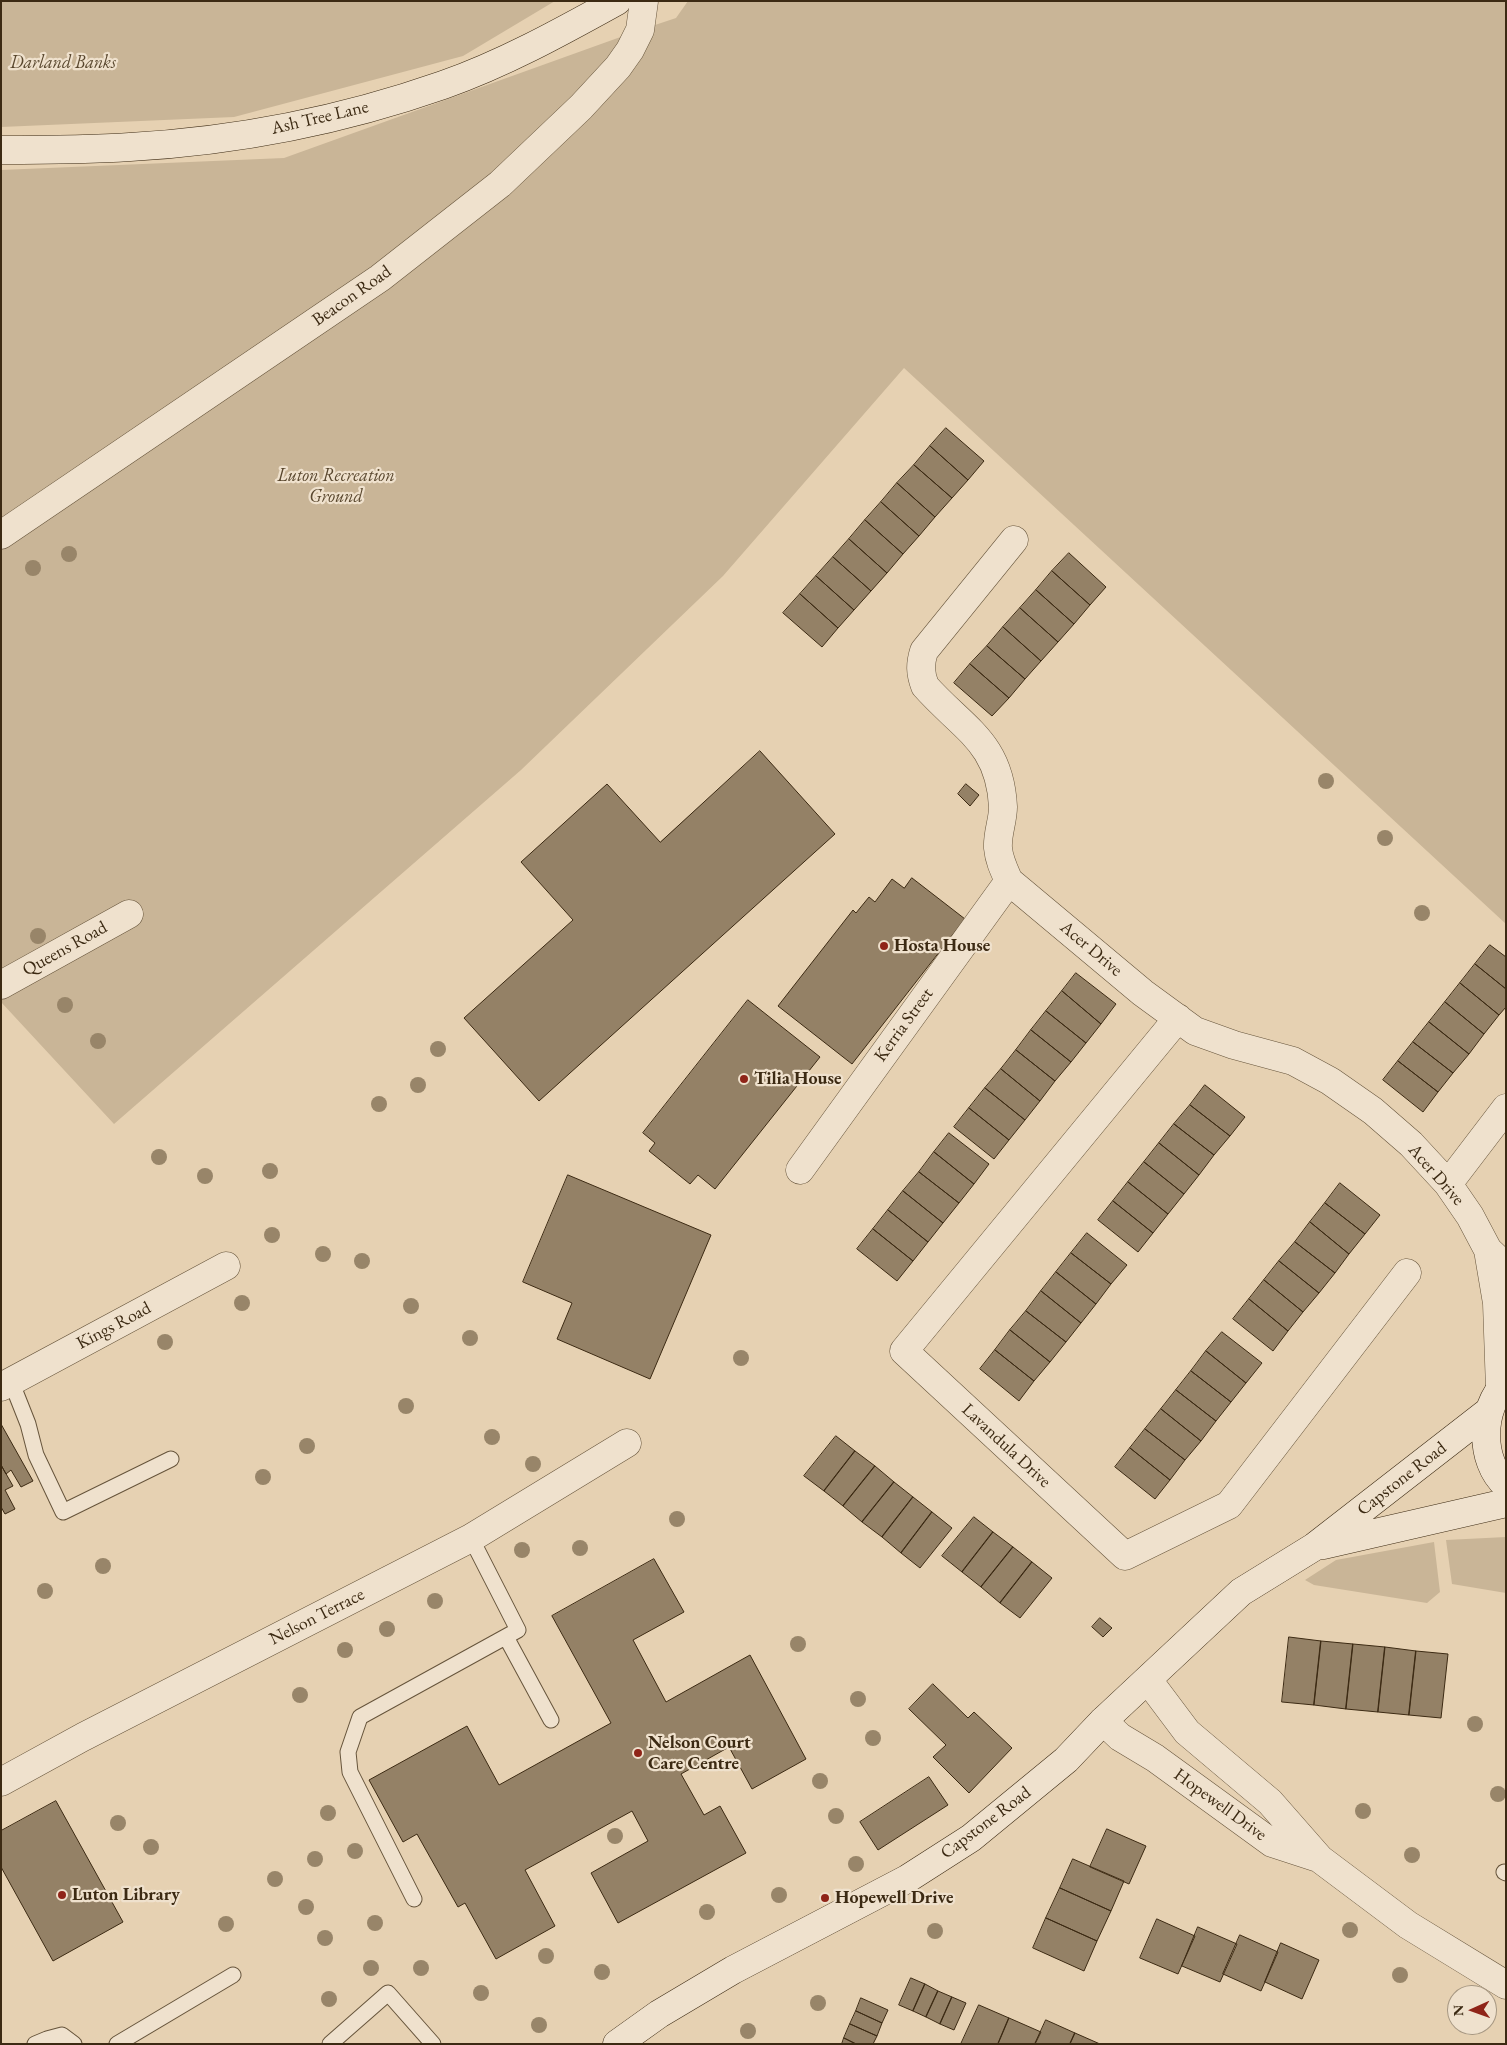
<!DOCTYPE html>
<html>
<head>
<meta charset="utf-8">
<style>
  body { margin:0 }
  #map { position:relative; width:1507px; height:2045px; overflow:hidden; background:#e6d1b2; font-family:"EB Garamond",serif }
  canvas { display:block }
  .frame { position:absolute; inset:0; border:2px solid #3c2a13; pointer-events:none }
  .north { position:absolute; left:1447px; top:1985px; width:50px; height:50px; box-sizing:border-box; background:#efe1cd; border:1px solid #a79883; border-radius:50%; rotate:268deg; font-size:14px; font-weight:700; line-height:20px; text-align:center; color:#3c2a13 }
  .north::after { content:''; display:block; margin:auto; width:18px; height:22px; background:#8f2418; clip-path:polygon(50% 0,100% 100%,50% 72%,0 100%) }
</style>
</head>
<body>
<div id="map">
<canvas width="1507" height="2045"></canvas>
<div class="frame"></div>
<div class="north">N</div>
</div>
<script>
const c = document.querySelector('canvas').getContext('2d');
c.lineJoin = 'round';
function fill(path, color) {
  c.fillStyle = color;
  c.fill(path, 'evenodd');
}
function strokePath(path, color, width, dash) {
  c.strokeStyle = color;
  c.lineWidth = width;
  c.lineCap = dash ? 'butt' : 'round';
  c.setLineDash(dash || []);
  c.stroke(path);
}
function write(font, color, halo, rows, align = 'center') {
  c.font = font + ' "EB Garamond",serif';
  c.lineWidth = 4.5;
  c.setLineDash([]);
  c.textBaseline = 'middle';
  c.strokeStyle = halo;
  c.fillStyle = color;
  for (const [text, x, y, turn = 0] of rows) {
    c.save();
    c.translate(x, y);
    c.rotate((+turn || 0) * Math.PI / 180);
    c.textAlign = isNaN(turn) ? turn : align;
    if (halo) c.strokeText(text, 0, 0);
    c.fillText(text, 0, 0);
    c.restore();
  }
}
fill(new Path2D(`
  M1,1H555L463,56L234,117L1,127Z
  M688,1H1506V924L904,368L723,576L521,770L114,1124L1,1002V170L284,158L640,30L676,18Z
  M1506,1537V1593L1452,1584L1446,1540Z
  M1434,1542L1440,1592L1427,1603L1314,1585L1305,1580L1336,1560Z`), '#c9b597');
const building = new Path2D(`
  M946,428L984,461L968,480L930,446Z
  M930,446L968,480L952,498L914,465Z
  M914,465L952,498L935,517L897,483Z
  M897,483L935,517L919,536L881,502Z
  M881,502L919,536L903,554L865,520Z
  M865,520L903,554L887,573L849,539Z
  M849,539L887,573L871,591L833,557Z
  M1069,553L1106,587L1090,605L1052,571Z
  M833,557L871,591L854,610L816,576Z
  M1052,571L1090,605L1074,624L1036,590Z
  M816,576L854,610L838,628L800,594Z
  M1036,590L1074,624L1058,642L1020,608Z
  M800,594L838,628L822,647L783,613Z
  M1020,608L1058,642L1041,661L1003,627Z
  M1003,627L1041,661L1025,679L987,646Z
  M987,646L1025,679L1009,698L970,664Z
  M970,664L1009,698L992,716L954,683Z
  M760,751L835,834L539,1101L464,1018L573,920L521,862L607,784L660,842Z
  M966,784L979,795L970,806L958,794Z
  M912,878L965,919L852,1064L778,1006L853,910L856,913L869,897L875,902L892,879L904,888Z
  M1490,945L1506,957V989L1475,964Z
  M1475,964L1506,989V1007L1499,1015L1460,983Z
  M1076,973L1116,1004L1101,1024L1062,991Z
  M1460,983L1499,1015L1484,1034L1445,1002Z
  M1062,991L1101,1024L1086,1043L1046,1011Z
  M748,1000L820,1057L715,1189L698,1175L690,1184L649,1151L655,1143L643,1133Z
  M1445,1002L1484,1034L1469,1054L1429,1022Z
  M1046,1011L1086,1043L1071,1062L1031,1030Z
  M1429,1022L1469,1054L1453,1073L1413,1042Z
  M1031,1030L1071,1062L1055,1081L1016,1050Z
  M1413,1042L1453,1073L1438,1092L1398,1061Z
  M1016,1050L1055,1081L1040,1101L1001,1069Z
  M1398,1061L1438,1092L1423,1112L1383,1080Z
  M1001,1069L1040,1101L1025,1120L985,1088Z
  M1205,1085L1245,1117L1230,1136L1190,1105Z
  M985,1088L1025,1120L1009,1140L969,1108Z
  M1190,1105L1230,1136L1214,1155L1174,1124Z
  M969,1108L1009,1140L994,1159L954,1127Z
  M1174,1124L1214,1155L1199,1175L1159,1143Z
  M949,1133L989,1164L974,1184L934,1152Z
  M1159,1143L1199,1175L1184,1194L1144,1162Z
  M934,1152L974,1184L959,1203L919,1172Z
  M1144,1162L1184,1194L1168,1214L1128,1182Z
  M919,1172L959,1203L943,1223L903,1191Z
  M568,1175L711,1235L650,1379L557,1339L572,1303L523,1282Z
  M1128,1182L1168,1214L1153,1233L1113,1201Z
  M1340,1183L1380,1215L1365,1234L1325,1203Z
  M903,1191L943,1223L928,1242L888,1210Z
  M1113,1201L1153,1233L1138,1252L1098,1220Z
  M1325,1203L1365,1234L1349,1254L1310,1222Z
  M888,1210L928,1242L913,1261L873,1229Z
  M1310,1222L1349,1254L1335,1273L1295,1242Z
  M873,1229L913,1261L897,1281L857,1249Z
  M1087,1233L1127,1265L1111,1284L1071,1253Z
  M1295,1242L1335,1273L1319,1293L1279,1261Z
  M1071,1253L1111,1284L1096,1304L1056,1272Z
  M1279,1261L1319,1293L1303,1312L1264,1280Z
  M1056,1272L1096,1304L1081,1323L1041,1291Z
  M1264,1280L1303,1312L1288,1331L1249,1299Z
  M1041,1291L1081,1323L1066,1342L1026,1311Z
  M1249,1299L1288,1331L1273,1351L1233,1319Z
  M1026,1311L1066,1342L1050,1362L1010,1330Z
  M1010,1330L1050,1362L1034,1381L995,1350Z
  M1222,1332L1262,1363L1246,1383L1206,1351Z
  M995,1350L1034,1381L1019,1401L980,1369Z
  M1206,1351L1246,1383L1231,1402L1191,1371Z
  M1191,1371L1231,1402L1216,1421L1176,1390Z
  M1176,1390L1216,1421L1201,1441L1161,1409Z
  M1161,1409L1201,1441L1185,1460L1145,1429Z
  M1,1424L33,1481L21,1487L11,1470L6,1474L1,1465Z
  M1145,1429L1185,1460L1170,1480L1130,1448Z
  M836,1436L855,1451L824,1491L804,1476Z
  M1130,1448L1170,1480L1155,1499L1115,1467Z
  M855,1451L875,1466L843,1506L824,1491Z
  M1,1465L13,1486L5,1490L15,1509L5,1514L1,1507Z
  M875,1466L894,1482L862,1522L843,1506Z
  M894,1482L913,1497L882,1537L862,1522Z
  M913,1497L932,1512L901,1553L882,1537Z
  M932,1512L952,1528L920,1568L901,1553Z
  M974,1517L993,1532L962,1572L942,1556Z
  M993,1532L1013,1547L981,1587L962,1572Z
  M1013,1547L1032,1562L1000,1603L981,1587Z
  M654,1559L684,1612L633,1640L666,1702L750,1655L806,1759L752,1789L729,1747L681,1774L704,1815L720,1806L746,1853L618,1923L591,1873L648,1841L632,1811L525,1870L555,1926L496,1959L465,1903L458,1907L417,1834L403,1842L369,1780L467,1726L499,1785L611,1723L552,1616Z
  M1032,1562L1052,1578L1020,1618L1000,1603Z
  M1100,1618L1112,1628L1103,1637L1092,1627Z
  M1289,1637L1321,1641L1314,1705L1282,1702Z
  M1321,1641L1353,1644L1346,1709L1314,1705Z
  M1353,1644L1385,1647L1378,1712L1346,1709Z
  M1385,1647L1416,1651L1409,1715L1378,1712Z
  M1416,1651L1448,1654L1441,1718L1409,1715Z
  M933,1684L968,1718L974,1712L1012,1748L969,1793L933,1757L946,1745L909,1709Z
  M929,1777L948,1805L878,1850L860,1822Z
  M56,1801L123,1922L53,1961L1,1867V1831Z
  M1107,1829L1146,1846L1129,1884L1090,1867Z
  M1073,1859L1124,1881L1111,1911L1060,1888Z
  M1060,1888L1111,1911L1097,1941L1046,1918Z
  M1046,1918L1097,1941L1084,1971L1033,1948Z
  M1157,1919L1195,1936L1178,1974L1140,1958Z
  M1198,1927L1237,1944L1220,1982L1182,1966Z
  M1240,1935L1278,1952L1261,1991L1223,1974Z
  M1281,1943L1319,1960L1302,1999L1265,1982Z
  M911,1978L925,1984L913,2011L899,2005Z
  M925,1984L938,1991L926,2017L913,2011Z
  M938,1991L952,1997L940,2024L926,2017Z
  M952,1997L966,2003L954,2030L940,2024Z
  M861,1998L888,2010L882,2023L856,2011Z
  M979,2005L1009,2018L998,2044H961Z
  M856,2011L882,2023L877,2036L850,2024Z
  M1009,2018L1041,2032L1035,2044H998Z
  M1046,2020L1075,2033L1070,2044H1035Z
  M850,2024L877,2036L873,2044H856L844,2038Z
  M1075,2033L1100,2044H1070Z
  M844,2038L856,2044H842Z`);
fill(building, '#948166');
strokePath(building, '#3c2a13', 1);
const lane = new Path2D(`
  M11,1381L28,1424L36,1455L63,1512L171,1459
  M506,1637L551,1720
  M1504,1872L1506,1873
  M414,1899L350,1772L348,1752L360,1717L518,1630L471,1538
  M35,2044L47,2039L62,2035L74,2044
  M117,2044L233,1975
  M330,2044L388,1993L433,2044`);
const street = new Path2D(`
  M1,535L380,278L500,184L581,107L618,67L630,50L640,30L644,1
  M1014,540L924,651C920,664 920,673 925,686C963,729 1000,742 1003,807C1003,821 997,834 998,848C999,860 1004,870 1009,881L1143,993L1195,1031L1234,1045L1293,1061L1330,1081L1373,1111L1411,1144L1448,1184L1470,1216L1488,1250L1506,1267
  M1,985L129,914
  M1178,1018L904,1351L1125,1556L1229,1505L1407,1273
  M800,1170L1009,881
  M1448,1184L1506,1108
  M1488,1250L1497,1303L1500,1389
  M1,1387L226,1266
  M1148,1680L1187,1732L1270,1802L1320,1859L1408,1925L1506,1985
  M1103,1721L1120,1737L1155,1758L1272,1843L1318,1858
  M1,1782L83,1737L471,1538L627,1443`);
const secondary = new Path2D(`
  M1,150C44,150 87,150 130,147C236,141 343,120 443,85C503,64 561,32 617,1
  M1506,1383C1480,1408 1479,1461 1506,1485
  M1323,1545L1506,1503
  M617,2044L659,2014L733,1970L907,1879L971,1838L1066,1760L1103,1721L1241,1592L1314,1547L1489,1411`);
strokePath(lane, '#66543b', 17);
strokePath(street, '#66543b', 29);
strokePath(secondary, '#3c2a13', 29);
strokePath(lane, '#efe1cd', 15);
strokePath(street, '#efe1cd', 28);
strokePath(secondary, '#efe1cd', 28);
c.fillStyle = '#988569';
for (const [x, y] of [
  [69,554],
  [33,568],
  [1326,781],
  [1385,838],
  [1422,913],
  [38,936],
  [65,1005],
  [98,1041],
  [438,1049],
  [418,1085],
  [379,1104],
  [159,1157],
  [270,1171],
  [205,1176],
  [272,1235],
  [323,1254],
  [362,1261],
  [242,1303],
  [411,1306],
  [470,1338],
  [165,1342],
  [741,1358],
  [406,1406],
  [492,1437],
  [307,1446],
  [533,1464],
  [263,1477],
  [677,1519],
  [580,1548],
  [522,1550],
  [103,1566],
  [45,1591],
  [435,1601],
  [387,1629],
  [798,1644],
  [345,1650],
  [300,1695],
  [858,1699],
  [1475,1724],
  [873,1738],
  [820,1781],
  [1498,1794],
  [1363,1811],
  [328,1813],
  [836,1816],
  [118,1823],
  [615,1836],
  [151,1847],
  [355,1851],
  [1412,1855],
  [315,1859],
  [856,1864],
  [275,1879],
  [779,1895],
  [306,1907],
  [707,1912],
  [375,1923],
  [226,1924],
  [1350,1930],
  [935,1931],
  [325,1938],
  [546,1956],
  [371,1968],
  [421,1968],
  [602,1972],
  [1400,1975],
  [481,1993],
  [329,1999],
  [818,2003],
  [539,2025],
  [748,2031]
]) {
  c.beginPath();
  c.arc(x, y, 8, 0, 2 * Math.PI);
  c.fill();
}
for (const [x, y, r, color] of [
  [884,946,5,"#8f2418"],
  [744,1079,5,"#8f2418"],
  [638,1753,5,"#8f2418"],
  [62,1895,5,"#8f2418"],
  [825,1898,5,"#8f2418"]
]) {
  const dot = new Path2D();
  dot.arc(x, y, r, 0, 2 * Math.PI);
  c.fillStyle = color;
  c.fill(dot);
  strokePath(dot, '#efe1cd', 2);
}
write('italic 18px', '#58462d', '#efe1cd', [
  ["Darland Banks",63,63],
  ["Luton Recreation",336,476],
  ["Ground",336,497]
]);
write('18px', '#3c2a13', '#efe1cd', [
  ["Ash Tree Lane",320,118,-13],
  ["Beacon Road",352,296,-35],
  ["Queens Road",65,949,-29],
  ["Acer Drive",1091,949,40],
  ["Kerria Street",904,1025,-54],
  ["Acer Drive",1436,1175,49],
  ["Kings Road",114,1326,-28],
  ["Lavandula Drive",1006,1446,43],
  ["Capstone Road",1402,1479,-38],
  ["Nelson Terrace",317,1617,-27],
  ["Hopewell Drive",1220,1805,36],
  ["Capstone Road",986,1823,-37]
]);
write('bold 18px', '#3c2a13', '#efe1cd', [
  ["Hosta House",894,946],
  ["Tilia House",754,1079],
  ["Nelson Court",648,1743],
  ["Care Centre",648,1764],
  ["Luton Library",72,1895],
  ["Hopewell Drive",835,1898]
], 'left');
</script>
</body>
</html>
